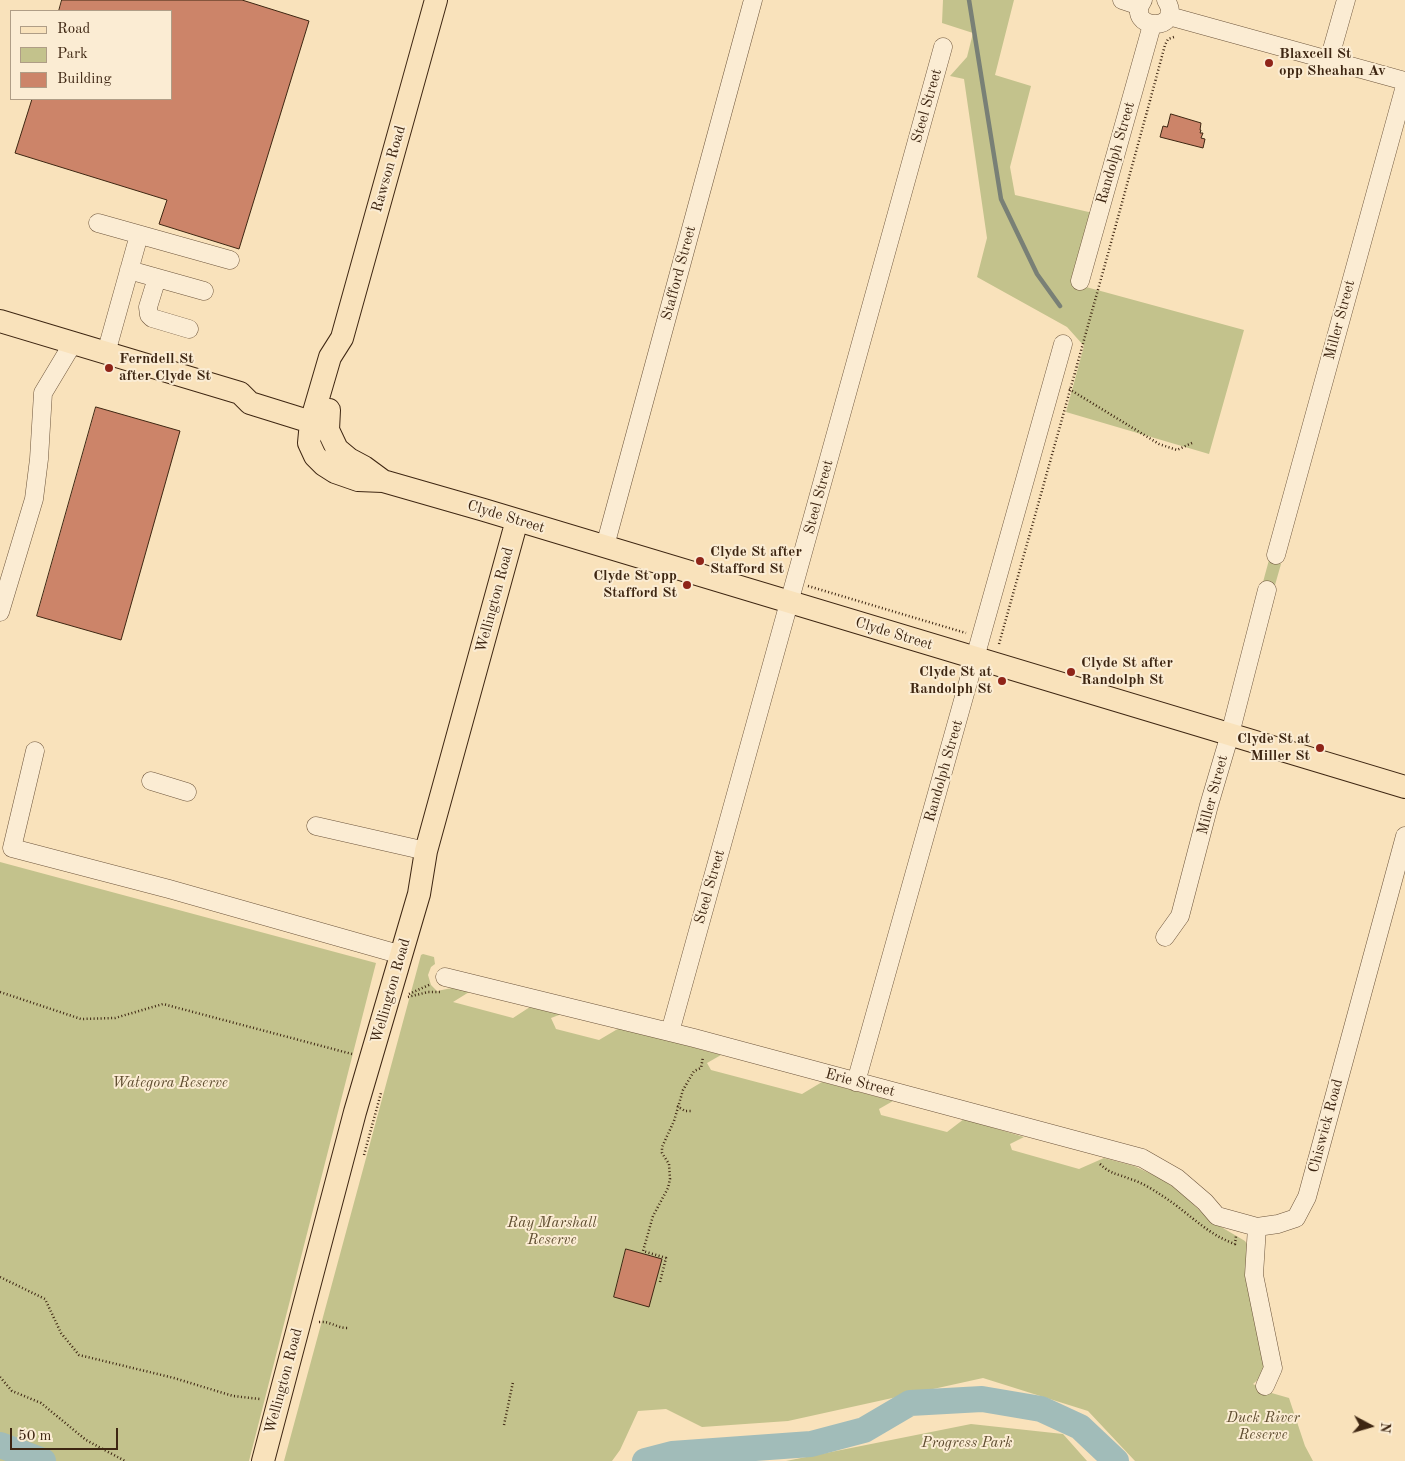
<!DOCTYPE html>
<html>
<head>
<meta charset="utf-8">
<style>
  body { margin:0 }
  #map { position:relative; width:1405px; height:1461px; overflow:hidden; background:#f9e2bb; font-family:"Old Standard TT",serif }
  canvas { display:block }
  .legend { position:absolute; left:10px; top:10px; width:162px; height:90px; box-sizing:border-box; background:#fbecd3; border:1px solid #af9d86; margin:0; padding:6px 9px; list-style:none; font-size:15px; color:#3e2612 }
  .legend li { display:flex; align-items:center; gap:10px; height:25px }
  .legend b { width:25px; border:1px solid #af9d86 }
  .north { position:absolute; left:1345px; top:1401px; width:50px; height:50px; -webkit-text-stroke:4px #fbecd3; paint-order:stroke; rotate:96deg; font-size:14px; font-weight:700; line-height:20px; text-align:center; color:#3e2612 }
  .north::after { content:''; display:block; margin:auto; width:18px; height:22px; background:#3e2612; clip-path:polygon(50% 0,100% 100%,50% 72%,0 100%) }
  .scale { position:absolute; left:10px; top:1428px; width:108px; height:22px; box-sizing:border-box; border:2px solid #3e2612; border-top:0; padding-left:6px; font-size:15px; line-height:18px; white-space:nowrap; color:#3e2612; -webkit-text-stroke:4px #fbecd3; paint-order:stroke }
</style>
</head>
<body>
<div id="map">
<canvas width="1405" height="1461"></canvas>
<ul class="legend">
<li><b style="height:6px;background:#f9e2bb"></b>Road</li>
<li><b style="height:14px;background:#c3c28c"></b>Park</li>
<li><b style="height:14px;background:#cc8469"></b>Building</li>
</ul>
<div class="north">N</div>
<div class="scale">50 m</div>
</div>
<script>
const c = document.querySelector('canvas').getContext('2d');
c.lineJoin = 'round';
function fill(path, color) {
  c.fillStyle = color;
  c.fill(path, 'evenodd');
}
function strokePath(path, color, width, dash) {
  c.strokeStyle = color;
  c.lineWidth = width;
  c.lineCap = dash ? 'butt' : 'round';
  c.setLineDash(dash || []);
  c.stroke(path);
}
function write(font, color, halo, rows, align = 'center') {
  c.font = font + ' "Old Standard TT",serif';
  c.lineWidth = 4;
  c.setLineDash([]);
  c.textBaseline = 'middle';
  c.strokeStyle = halo;
  c.fillStyle = color;
  for (const [text, x, y, turn = 0] of rows) {
    c.save();
    c.translate(x, y);
    c.rotate((+turn || 0) * Math.PI / 180);
    c.textAlign = isNaN(turn) ? turn : align;
    if (halo) c.strokeText(text, 0, 0);
    c.fillText(text, 0, 0);
    c.restore();
  }
}
fill(new Path2D(`
  M943,0H1014L995,75L1031,86L1010,167L1015,195L1093,213L1075,284L1244,330L1209,454L1066,412L1084,346L1067,327L977,277L987,238L964,79L950,76L967,57L973,33L942,23Z
  M1269,560L1281,564L1275,585L1263,582Z
  M0,862L376,963L249,1461H0Z
  M423,954L434,957L435,964L431,967L428,975L431,985L437,991L462,986L474,989L453,1002L513,1018L533,1005L564,1013L551,1018L556,1029L599,1040L621,1027L721,1055L707,1063L711,1070L802,1094L822,1082L893,1101L879,1109L881,1115L947,1132L964,1119L1024,1137L1010,1144L1012,1150L1079,1169L1104,1158L1134,1166L1160,1178L1178,1190L1211,1221L1245,1241L1251,1251L1265,1367L1263,1375L1253,1384L1268,1392L1289,1398L1305,1446L1313,1461H1135L1088,1411L983,1378L788,1421L702,1427L666,1409L638,1411L620,1450L612,1461H284L417,970L421,955Z
  M971,1424L1063,1434L1087,1461H786Z`), '#c3c28c');
strokePath(new Path2D(`
  M969,0L1001,199L1037,274L1060,306`), '#798076', 4.5);
strokePath(new Path2D(`
  M0,1445L43,1461
  M645,1461L672,1454L811,1444L864,1430L910,1403L982,1399L1041,1409L1080,1427L1116,1461`), '#a1bcb9', 26);
const building = new Path2D(`
  M62,0H242L309,21L239,249L159,224L167,200L15,153L32,99H171V11H59Z
  M1171,114L1201,123L1200,130H1201L1200,133H1203L1201,138L1205,139L1203,148L1160,137L1163,126L1167,127Z
  M96,407L180,431L121,640L37,616Z
  M626,1249L662,1259L649,1307L614,1297Z`);
fill(building, '#cc8469');
strokePath(building, '#3e2612', 1);
const minor = new Path2D(`
  M1122,0L1140,6
  M1143,0C1123,31 1186,33 1166,0
  M1169,16L1405,81
  M1329,60L1346,0
  M98,223L230,260
  M129,270L204,291
  M157,278L148,307L149,315L152,318L189,329
  M1080,281L1152,25
  M106,353L139,235
  M605,546L753,0
  M1276,555L1405,86
  M0,612L34,499L39,459L43,393L73,343
  M35,751L12,848L169,889L402,955
  M151,781L187,792
  M316,826L426,851
  M1165,937L1180,916L1209,805L1230,734L1267,590
  M445,977L694,1038L1142,1158L1177,1178L1205,1202L1217,1216L1257,1227L1278,1224L1296,1218L1307,1197L1405,836
  M670,1032L943,47
  M856,1082L1063,344
  M1257,1227L1254,1275L1273,1368L1265,1386`);
const major = new Path2D(`
  M436,0L342,338L330,357L311,422L309,443L315,456L324,465L335,472L358,480L383,481L484,510L1405,787
  M0,321L240,393L250,403L311,422L327,425
  M329,410L328,430L337,449L349,459L364,467L383,481
  M263,1461L355,1112L419,894L426,851L517,520`);
strokePath(minor, '#6d553c', 19);
strokePath(major, '#3e2612', 24);
strokePath(new Path2D(`
  M1069,389L1159,444L1177,450L1192,443
  M808,586L966,633
  M999,644C1055,444 1111,245 1165,45L1168,39L1174,37
  M0,992L81,1019L115,1018L163,1004L352,1054
  M409,994L431,984
  M408,997L428,992H440
  M677,1106L685,1111H691
  M364,1155L381,1093
  M1100,1164C1112,1175 1116,1173 1130,1179C1141,1182 1152,1189 1161,1195C1187,1211 1206,1234 1235,1244L1236,1236
  M0,1277L45,1299L61,1333L79,1355L174,1378L233,1396L260,1399
  M660,1282L666,1258L643,1251L653,1216L668,1188L670,1179L669,1164L662,1153V1147L674,1121L683,1090L694,1071L701,1068L703,1057
  M319,1322C331,1321 336,1328 348,1328
  M0,1377L12,1391L41,1403L86,1440L125,1461
  M504,1425L513,1382`), '#3e2612', 2.5, [1, 2.5]);
strokePath(minor, '#fbecd3', 18);
strokePath(major, '#f9e2bb', 22);
for (const [x, y, r, color] of [
  [1269,63,5,"#8f2418"],
  [109,368,5,"#8f2418"],
  [700,561,5,"#8f2418"],
  [687,585,5,"#8f2418"],
  [1071,672,5,"#8f2418"],
  [1002,681,5,"#8f2418"],
  [1320,748,5,"#8f2418"]
]) {
  const dot = new Path2D();
  dot.arc(x, y, r, 0, 2 * Math.PI);
  c.fillStyle = color;
  c.fill(dot);
  strokePath(dot, '#fbecd3', 2);
}
write('bold 15px', '#3e2612', '#fbecd3', [
  ["Blaxcell St",1279,54],
  ["opp Sheahan Av",1279,71],
  ["Ferndell St",119,359],
  ["after Clyde St",119,376],
  ["Clyde St after",710,552],
  ["Stafford St",710,569],
  ["Clyde St opp",677,576,"right"],
  ["Stafford St",677,593,"right"],
  ["Clyde St after",1081,663],
  ["Randolph St",1081,680],
  ["Clyde St at",992,672,"right"],
  ["Randolph St",992,689,"right"],
  ["Clyde St at",1310,739,"right"],
  ["Miller St",1310,756,"right"]
], 'left');
write('15px', '#3e2612', '#fbecd3', [
  ["Steel Street",927,106,-74],
  ["Randolph Street",1116,153,-74],
  ["Rawson Road",389,169,-74],
  ["Stafford Street",679,273,-75],
  ["Miller Street",1340,320,-75],
  ["Steel Street",819,497,-75],
  ["Clyde Street",506,517,17],
  ["Wellington Road",495,600,-75],
  ["Clyde Street",894,634,17],
  ["Randolph Street",944,771,-74],
  ["Miller Street",1213,795,-75],
  ["Steel Street",710,887,-74],
  ["Wellington Road",391,991,-74],
  ["Erie Street",860,1083,15],
  ["Chiswick Road",1326,1126,-75],
  ["Wellington Road",284,1381,-75]
]);
write('italic 15px', '#5f4d30', '#fbecd3', [
  ["Wategora Reserve",170,1083],
  ["Ray Marshall",552,1223],
  ["Reserve",552,1240],
  ["Duck River",1263,1418],
  ["Reserve",1263,1435],
  ["Progress Park",967,1443]
]);
</script>
</body>
</html>
